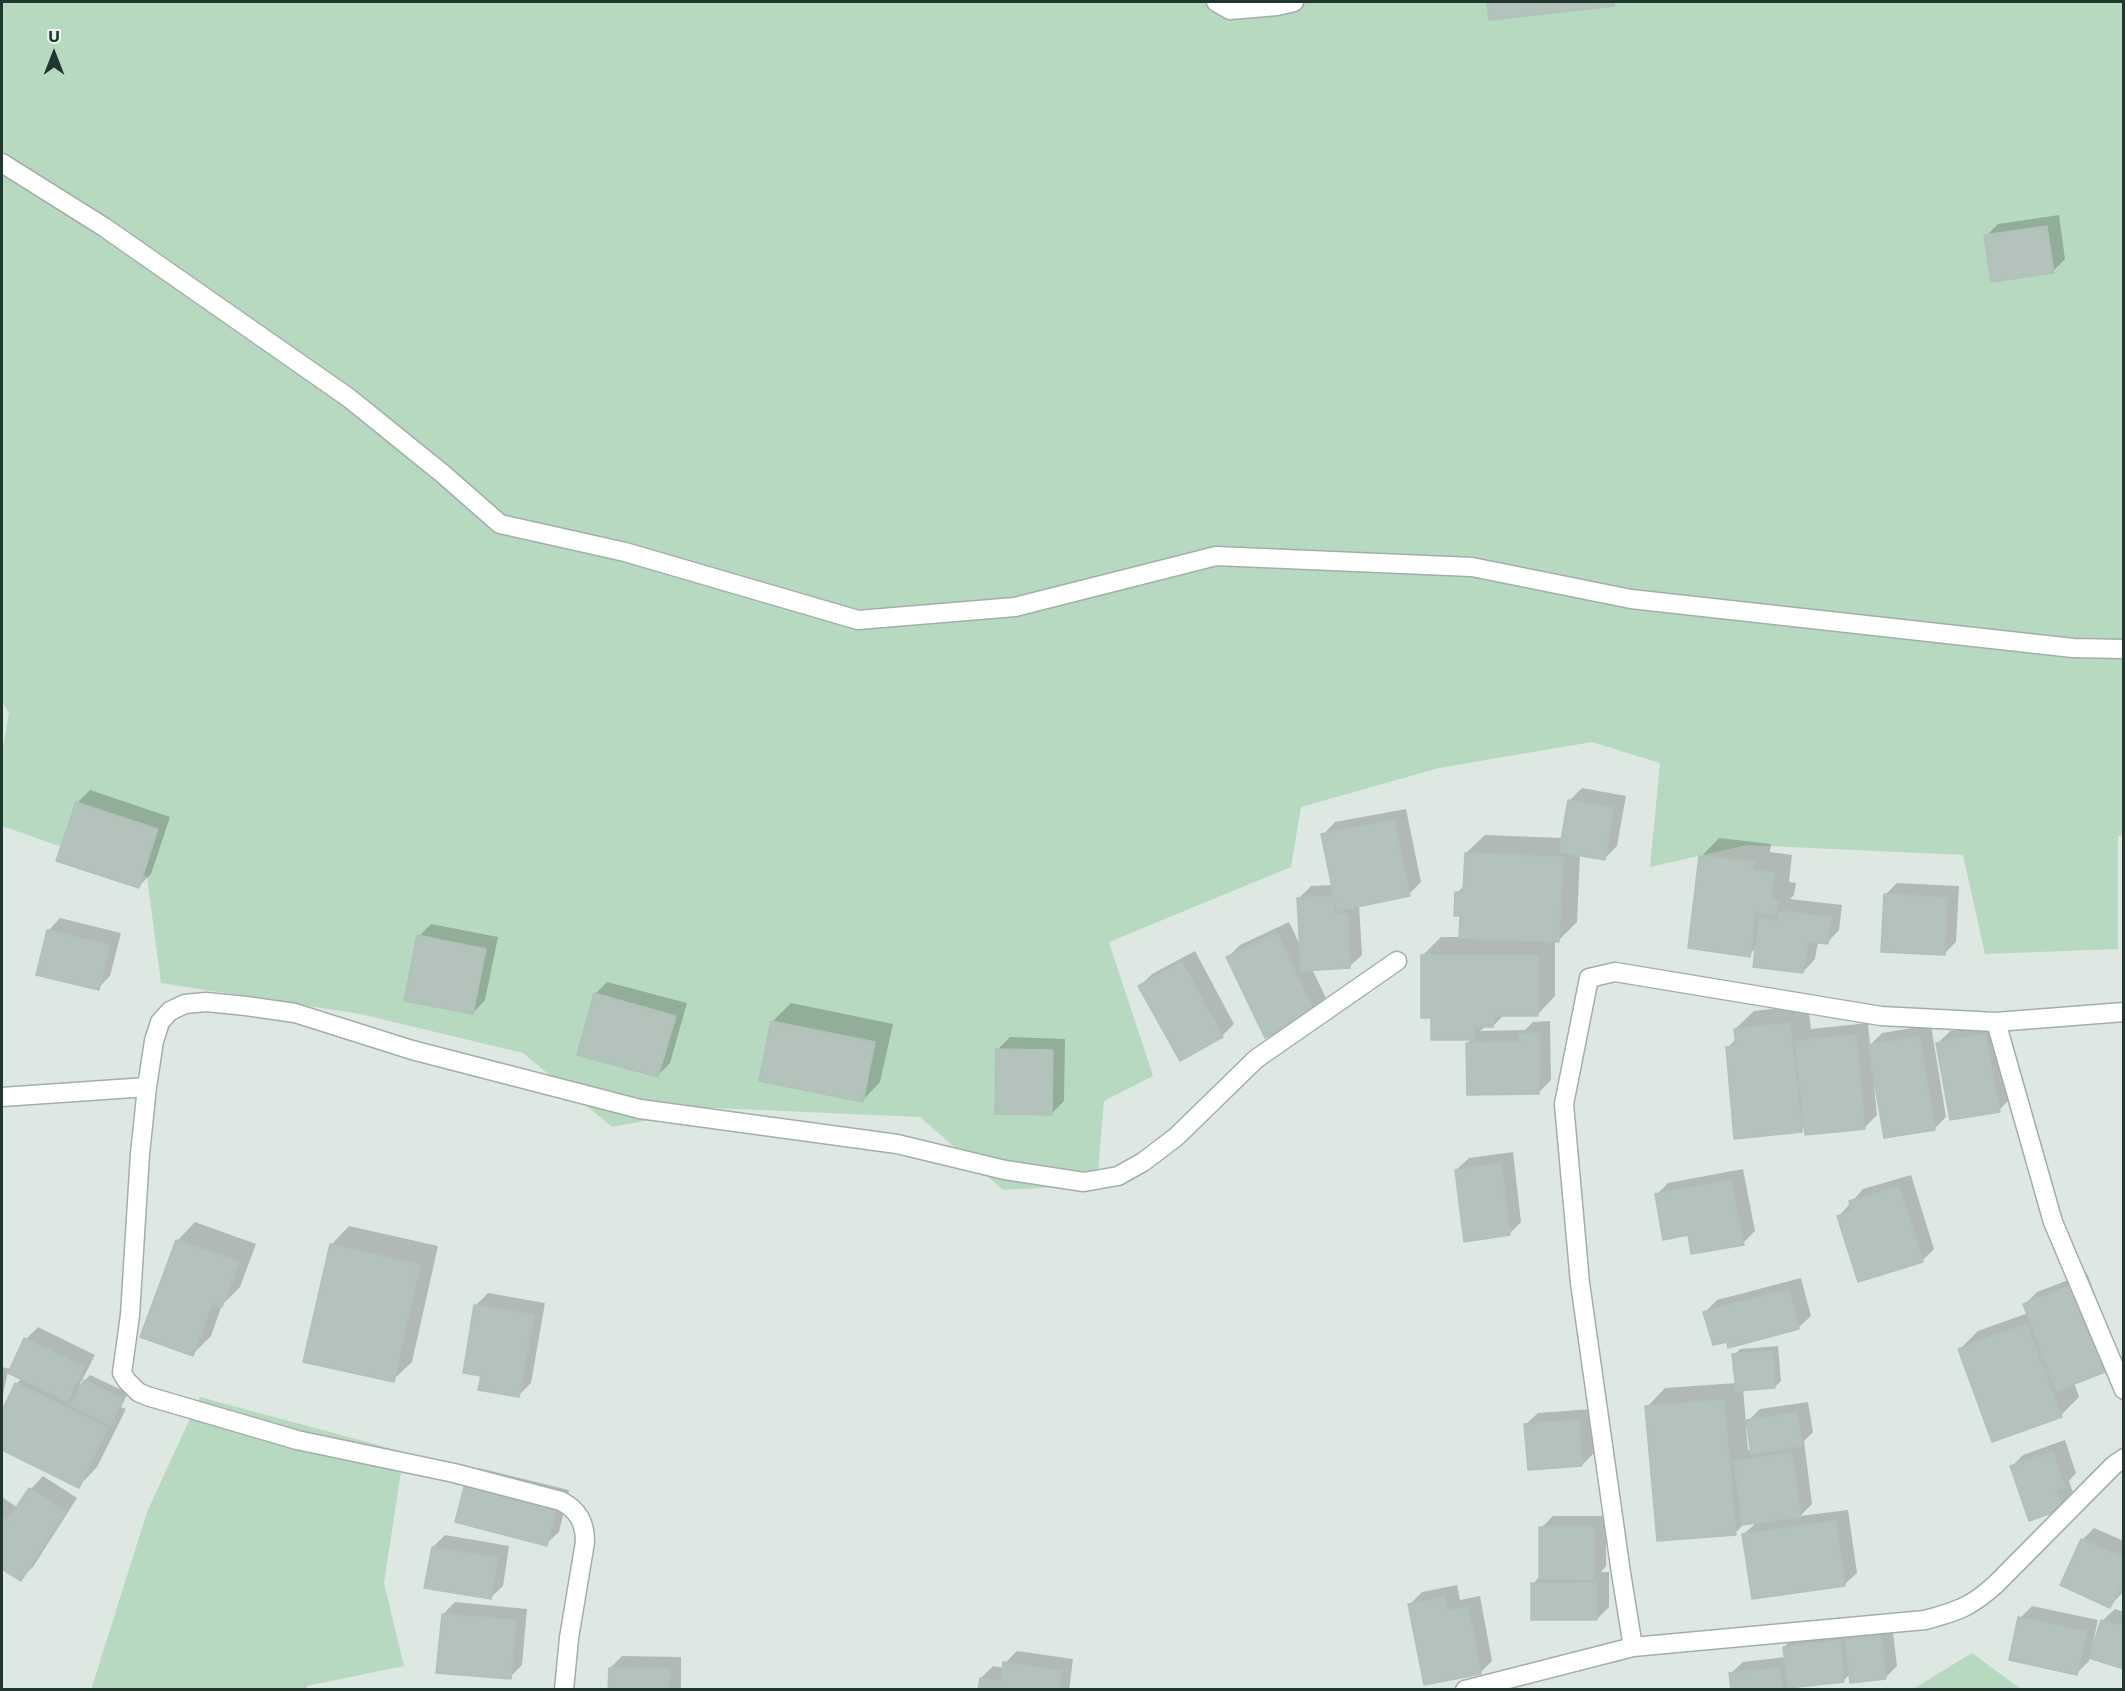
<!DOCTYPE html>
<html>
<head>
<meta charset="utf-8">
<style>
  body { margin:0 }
  #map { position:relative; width:2125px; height:1691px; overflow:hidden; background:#dee8e3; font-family:Commissioner,sans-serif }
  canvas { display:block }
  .frame { position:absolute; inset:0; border:3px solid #203730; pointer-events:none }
  .north { position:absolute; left:24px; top:24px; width:60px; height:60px; -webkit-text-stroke:4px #eef5f1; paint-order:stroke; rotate:0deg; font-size:16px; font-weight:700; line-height:24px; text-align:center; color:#203730 }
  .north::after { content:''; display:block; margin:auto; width:21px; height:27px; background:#203730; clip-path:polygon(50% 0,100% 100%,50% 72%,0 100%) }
</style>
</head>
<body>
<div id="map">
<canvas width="2125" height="1691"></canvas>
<div class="frame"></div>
<div class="north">U</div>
</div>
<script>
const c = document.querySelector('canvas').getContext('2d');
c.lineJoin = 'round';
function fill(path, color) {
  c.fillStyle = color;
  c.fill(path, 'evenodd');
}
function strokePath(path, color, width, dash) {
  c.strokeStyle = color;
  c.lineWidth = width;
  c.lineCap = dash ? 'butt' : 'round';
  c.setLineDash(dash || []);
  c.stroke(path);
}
fill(new Path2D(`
  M2,2H2123L2124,835L2118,836V949L1985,954L1963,855L1747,845L1650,867L1660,763L1592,742L1439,768L1301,807L1291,867L1109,942L1153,1076L1104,1101L1097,1185L1003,1190L920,1117L714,1108L612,1127L523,1053L360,1014L161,983L147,877L2,826V754L9,713L2,701Z
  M200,1397L404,1452L384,1583L404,1666L307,1686V1689L91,1690L147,1512Z
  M1972,1653L2021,1689H1913Z`), '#b7d9bf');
fill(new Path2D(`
  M1488,2H1616L1613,4L1490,18Z
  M2059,215L2065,259L2053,271L1986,236L1998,224Z
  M1582,788L1626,796L1617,846L1604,859L1580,854L1577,922L1558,941H1555V996L1537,1015H1504L1493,1026H1486L1480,1031L1525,1030L1533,1022L1550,1021L1551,1080L1539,1092L1467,1043L1473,1038L1433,1017L1423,955L1441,937H1461L1462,915L1457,893L1465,885L1466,853L1485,835L1563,838L1569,801Z
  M90,790L170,817L151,874L139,886L77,803Z
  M1406,809L1421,882L1409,894L1359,904L1362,955L1349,967L1312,969L1327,1000L1314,1012L1228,957L1240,945L1289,922L1301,947L1299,898L1311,886L1333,885L1323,835L1335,822Z
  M1719,838L1771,844L1770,852L1792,855L1789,882L1796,883L1794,895L1790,899L1842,905L1839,930L1827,943L1818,942L1815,959L1803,972L1757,947L1749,955L1701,857Z
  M1897,883L1959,886L1956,942L1944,954L1885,895Z
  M60,918L121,933L110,976L98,988L48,931Z
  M431,924L498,937L485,1000L473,1013L419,936Z
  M1195,951L1234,1024L1222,1036L1140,986L1152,974Z
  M607,982L687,1003L670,1063L658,1075L595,994Z
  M791,1003L893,1024L880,1082L862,1101L772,1022Z
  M1808,1005L1811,1029L1868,1023L1870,1045L1882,1033L1931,1025L1946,1117L1934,1129L1876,1083L1874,1084L1877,1115L1864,1128L1805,1126L1801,1131L1727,1048L1736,1039L1735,1029L1754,1011Z
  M1997,1023L2011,1098L1999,1110L1938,1043L1950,1031Z
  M1010,1037L1065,1039L1064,1101L1052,1113L997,1050Z
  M1513,1152L1521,1222L1509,1234L1456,1170L1469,1158Z
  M1743,1169L1755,1231L1743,1243L1689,1234L1656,1195L1668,1183Z
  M1911,1175L1934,1249L1922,1261L1839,1216L1863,1189Z
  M195,1222L256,1244L240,1287L222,1305L211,1336L193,1354L177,1241Z
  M349,1226L438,1246L412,1362L393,1380L331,1245Z
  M2087,1273L2119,1358L2074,1382L2079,1397L2061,1415L1960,1349L1978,1331L2028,1313L2025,1304L2037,1292Z
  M1801,1278L1811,1316L1798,1328L1728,1340L1705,1312L1717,1300Z
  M488,1293L545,1303L531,1383L519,1395L483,1375L475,1306Z
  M38,1327L95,1355L79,1386L90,1375L128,1393L121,1407L126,1409L97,1467L79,1486L2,1449V1414L16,1384L22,1378L8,1371L2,1399V1367L11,1369L26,1339Z
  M1778,1346L1781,1381L1775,1387L1743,1389L1746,1423L1760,1409L1808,1402L1813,1432L1804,1441L1812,1504L1800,1516L1848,1510L1857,1573L1844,1585L1744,1534L1757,1522L1745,1523L1735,1533L1647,1407L1665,1388L1736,1383L1734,1355L1740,1349ZM1748,1425L1752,1449L1748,1450L1746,1426Z
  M1591,1409L1594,1453L1582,1465L1525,1425L1538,1413Z
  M2065,1440L2076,1473L2069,1481L2074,1496L2062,1508L2011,1467L2023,1455Z
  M479,1468L569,1490L559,1532L546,1544L467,1480Z
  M43,1476L77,1498L33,1567L20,1579L2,1567V1497L18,1508L31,1489Z
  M1553,1516H1606V1566L1601,1572H1609V1607L1597,1619L1533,1584L1540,1576L1541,1528Z
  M2094,1528L2124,1541V1591L2110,1606L2082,1540Z
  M445,1535L509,1546L503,1586L490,1598L433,1547Z
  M1457,1585L1460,1600L1480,1596L1492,1661L1480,1673L1410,1604L1422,1592Z
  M455,1602L527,1609L522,1665L510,1677L443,1614Z
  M2032,1606L2098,1620L2093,1643L2095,1644L2102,1621L2115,1609L2124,1612V1667L2090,1656L2089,1661L2077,1673L2020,1618Z
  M1892,1624L1897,1666L1885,1678L1850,1674L1843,1681L1796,1686V1690H1732L1730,1674L1743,1662L1786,1657L1784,1647L1797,1635Z
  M1017,1651L1073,1659L1069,1690H979L981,1678L993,1666L1004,1668L1005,1663Z
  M622,1656L681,1657V1687L678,1690H610V1668Z
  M1717,1688V1690H1677Z`), '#0003');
const building = new Path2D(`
  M1487,2H1614V6L1489,20Z
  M2047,226L2054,273L1991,282L1984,235Z
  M1568,800L1614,808L1605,860L1559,852Z
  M76,802L158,829L139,888L56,861Z
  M1394,820L1410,896L1337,911L1321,834Z
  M1465,853L1563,857L1559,942L1459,938L1460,916H1454L1455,892H1463Z
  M1699,856L1754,862L1752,870L1774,873L1771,900L1778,901L1776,915L1756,912L1750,957L1688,948Z
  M1884,894L1947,898L1945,955L1881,952Z
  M1333,896L1334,914H1348L1350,968L1301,971L1297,898Z
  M1779,911L1831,917L1828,944L1808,942L1803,973L1753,967L1759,917L1778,920Z
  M47,930L110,945L99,990L36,975Z
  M1277,933L1315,1014L1265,1038L1226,957Z
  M417,935L486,949L473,1014L404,1001Z
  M1421,955H1538V1016H1494L1493,1027H1474V1040H1431V1018H1421Z
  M1182,962L1223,1037L1180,1061L1138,986Z
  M594,993L676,1016L658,1077L577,1055Z
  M771,1021L875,1042L863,1102L759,1081Z
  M1790,1023L1802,1132L1734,1139L1726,1047L1736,1046L1734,1029Z
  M1539,1033V1094L1467,1095L1466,1043L1520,1042V1034Z
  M1985,1034L2000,1112L1950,1120L1936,1043Z
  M1856,1035L1865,1129L1805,1135L1795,1041Z
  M1919,1037L1935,1130L1884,1138L1868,1045Z
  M996,1049L1053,1050L1052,1115L995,1114Z
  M1501,1163L1510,1235L1464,1242L1455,1170Z
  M1731,1180L1744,1245L1691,1254L1688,1235L1663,1240L1655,1194Z
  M1899,1186L1923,1262L1858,1282L1837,1216L1852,1211L1849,1201Z
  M176,1240L239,1262L222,1307L212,1304L193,1356L140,1337Z
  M330,1244L420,1265L394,1382L303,1362Z
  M2075,1284L2108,1371L2056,1391L2023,1304Z
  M1789,1289L1799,1329L1728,1348L1727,1342L1713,1345L1703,1312Z
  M474,1305L534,1315L519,1397L478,1390L481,1376L463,1373Z
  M2027,1324L2062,1417L1992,1442L1958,1349Z
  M24,1338L84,1367L67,1401L8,1373Z
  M1773,1351L1775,1388L1736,1391L1732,1354Z
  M84,1380L123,1399L111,1425L71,1406Z
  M15,1383L108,1428L79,1488L2,1450V1411Z
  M1724,1400L1736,1535L1657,1541L1645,1406Z
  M1797,1413L1802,1446L1751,1454L1746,1420Z
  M1579,1420L1582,1466L1528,1470L1524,1424Z
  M2053,1452L2065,1487L2056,1490L2063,1509L2029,1521L2010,1466Z
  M1792,1453L1801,1517L1742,1525L1734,1461Z
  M466,1479L558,1502L547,1546L455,1522Z
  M29,1488L66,1511L21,1581L2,1569V1517L7,1521Z
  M1836,1521L1845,1586L1752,1599L1742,1534Z
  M1539,1527H1594V1580L1539,1579Z
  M2081,1539L2124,1558V1578L2110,1608L2060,1585Z
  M432,1547L498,1558L491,1599L424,1588Z
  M1531,1583H1597V1620H1531Z
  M1445,1597L1448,1611L1468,1607L1481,1674L1424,1685L1408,1604Z
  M442,1614L516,1620L511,1679L436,1673Z
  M2018,1617L2087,1632L2077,1675L2009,1660Z
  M2101,1620L2124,1627V1669L2089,1658Z
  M1881,1635L1886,1679L1850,1683L1845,1639Z
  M1840,1640L1844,1682L1788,1688L1783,1647Z
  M1003,1662L1062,1671L1059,1690H978L980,1678L1001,1681Z
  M609,1668L670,1669L669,1690H608Z
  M1780,1668L1783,1690H1731L1729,1673Z`);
fill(building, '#b3c3bc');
strokePath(building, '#b1c1ba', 1.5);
const street = new Path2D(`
  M1216,2L1230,10L1277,6L1294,2
  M2,163L104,227L349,398L443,474L500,524L625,552L858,620L1015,607L1216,556L1472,567L1631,599L2073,648L2124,649
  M1996,1022L2053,1222L2124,1390
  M2,1097L147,1087
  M1633,1647L1621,1573L1580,1283L1564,1104L1589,978L1615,972L1881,1016L1996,1022L2124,1012
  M564,1690L569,1638L585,1542C585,1522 578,1510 561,1501L454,1473L297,1440L147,1396L138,1392L127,1381L122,1373L130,1315L140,1154L147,1087L154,1041L160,1022L170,1011L185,1004L206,1002L246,1006L295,1013L412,1050L640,1109L897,1144L1005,1170L1084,1182L1118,1176L1143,1162L1176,1137L1256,1059L1397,961
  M1465,1690L1633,1647L1925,1620C1958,1611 1971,1607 1996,1584L2114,1465L2124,1458`);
strokePath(street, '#a1afaa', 21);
strokePath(street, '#fff', 18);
</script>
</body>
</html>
